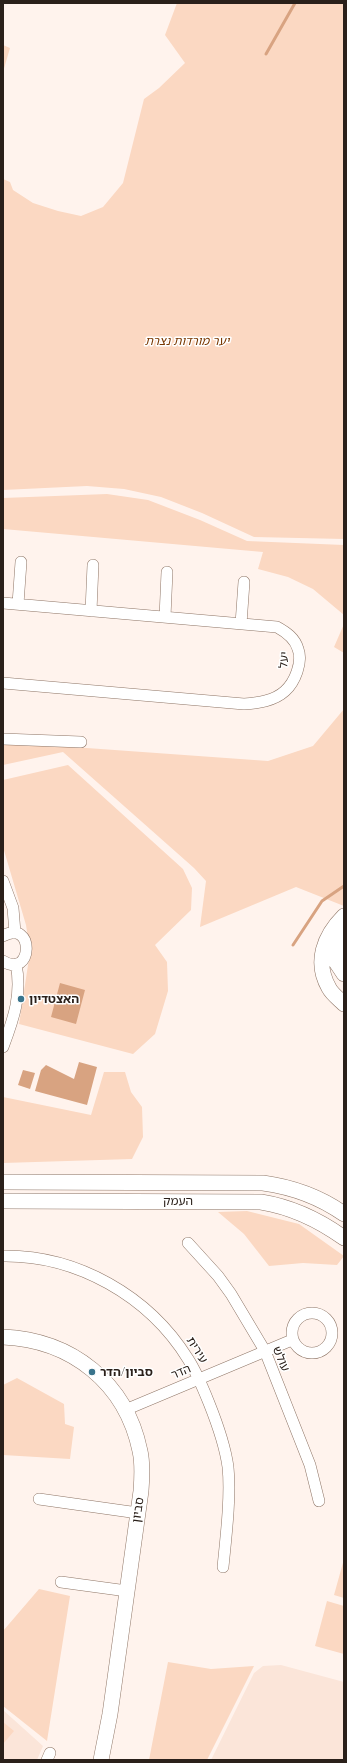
<!DOCTYPE html>
<html>
<head>
<meta charset="utf-8">
<style>
  body { margin:0 }
  #map { position:relative; width:347px; height:1763px; overflow:hidden; background:#fff3ed; font-family:"Playfair Display",serif }
  canvas { display:block }
  .frame { position:absolute; inset:0; border:4px solid #2a201a; pointer-events:none }
</style>
</head>
<body>
<div id="map">
<canvas width="347" height="1763"></canvas>
<div class="frame"></div>
</div>
<script>
const c = document.querySelector('canvas').getContext('2d');
c.lineJoin = 'round';
function fill(path, color) {
  c.fillStyle = color;
  c.fill(path, 'evenodd');
}
function strokePath(path, color, width, dash) {
  c.strokeStyle = color;
  c.lineWidth = width;
  c.lineCap = dash ? 'butt' : 'round';
  c.setLineDash(dash || []);
  c.stroke(path);
}
function write(font, color, halo, rows, align = 'center') {
  c.font = font + ' "Playfair Display","Noto Sans Hebrew",serif';
  c.lineWidth = 3;
  c.setLineDash([]);
  c.textBaseline = 'middle';
  c.strokeStyle = halo;
  c.fillStyle = color;
  for (const [text, x, y, turn = 0] of rows) {
    c.save();
    c.translate(x, y);
    c.rotate((+turn || 0) * Math.PI / 180);
    c.textAlign = isNaN(turn) ? turn : align;
    if (halo) c.strokeText(text, 0, 0);
    c.fillText(text, 0, 0);
    c.restore();
  }
}
fill(new Path2D(`
  M281,1665L344,1682V1760H211L254,1673L263,1666Z
  M3,1710L43,1746L37,1760H3Z`), '#fbe5d9');
fill(new Path2D(`
  M177,3H344V539L254,537L202,513L161,497L124,489L87,486L3,490V179L10,182L13,190L33,203L58,211L81,216L103,207L123,183L144,99L159,88L185,63L165,35Z
  M3,45L10,48L3,72Z
  M107,494L148,500L200,520L247,541L344,545V615L313,589L288,577L258,569L263,552L3,529V498Z
  M344,624V653L334,647Z
  M344,709V906L296,887L200,927L206,881L194,868L63,752L3,765V742L268,761L313,746Z
  M68,765L183,869L192,888L191,910L155,945L167,962L168,991L155,1034L133,1054L19,1024L30,952L26,925L3,847V780Z
  M104,1072H125L131,1092L142,1107L143,1137L132,1159L3,1163V1097L91,1115Z
  M247,1211L299,1224L344,1256L337,1265L303,1263L269,1266L244,1234L218,1212Z
  M17,1378L64,1404L65,1424L74,1427L70,1459L3,1455V1385Z
  M344,1559V1598L334,1595Z
  M39,1589L70,1596L47,1741L3,1706V1631Z
  M327,1601L344,1606V1654L315,1646Z
  M168,1662L211,1669L254,1666L207,1760H149Z
  M3,1722L14,1731L3,1744Z`), '#fbd8c2');
fill(new Path2D(`
  M60,983L85,990L76,1024L51,1017Z
  M79,1062L97,1067L87,1105L35,1091L41,1070L46,1065L74,1079Z
  M23,1070L35,1073L30,1089L18,1085Z`), '#d8a381');
strokePath(new Path2D(`
  M266,54L295,3
  M293,945L322,901L344,886`), '#d8a381', 3);
const street = new Path2D(`
  M3,603L277,627C286,632 295,638 298,649C303,662 295,682 285,691C274,701 258,703 244,704L3,683
  M18,604L21,562
  M91,611L93,565
  M165,617L167,572
  M241,624L244,582
  M3,739L81,742
  M3,881L13,908L15,933
  M3,936C35,918 33,980 3,961
  M3,1047C14,1018 22,994 16,964
  M188,1243L218,1276L231,1294L265,1351L310,1465L319,1501
  M3,1256C77,1255 149,1296 188,1359C197,1373 203,1388 209,1403C217,1423 225,1445 228,1467C231,1496 226,1537 223,1567
  M292 1333a20 20 0 1 1 40 0a20 20 0 1 1-40 0Z
  M125,1410L292,1340
  M39,1499L138,1513
  M61,1582L127,1591
  M47,1760L50,1753`);
const secondary = new Path2D(`
  M344,916C324,936 314,962 329,988C332,994 339,999 344,1004
  M344,935L339,941L336,962L344,974
  M3,1182L263,1183C292,1187 320,1197 344,1214
  M3,1201L261,1202C292,1207 319,1220 344,1238
  M3,1337C72,1340 126,1383 140,1451C143,1464 142,1478 141,1491L110,1714L101,1760`);
strokePath(street, '#8e7566', 12);
strokePath(secondary, '#8e7566', 16);
strokePath(street, '#fff', 11);
strokePath(secondary, '#fff', 15);
for (const [x, y, r, color] of [
  [21,999,4,"#39748c"],
  [92,1372,4,"#39748c"]
]) {
  const dot = new Path2D();
  dot.arc(x, y, r, 0, 2 * Math.PI);
  c.fillStyle = color;
  c.fill(dot);
  strokePath(dot, '#fff', 1.5);
}
write('italic 12px', '#793800', '#fff', [
  ["יער מורדות נצרת",187,341]
]);
write('12px', '#2a201a', '#fff', [
  ["יעל",284,660,-85],
  ["העמק",178,1201],
  ["עירית",197,1350,58],
  ["עולש",281,1359,67],
  ["הדר",181,1372,-23],
  ["סביון",138,1510,-82]
]);
write('bold 12px', '#2a201a', '#fff', [
  ["האצטדיון",29,999],
  ["סביון/הדר",100,1372]
], 'left');
</script>
</body>
</html>
